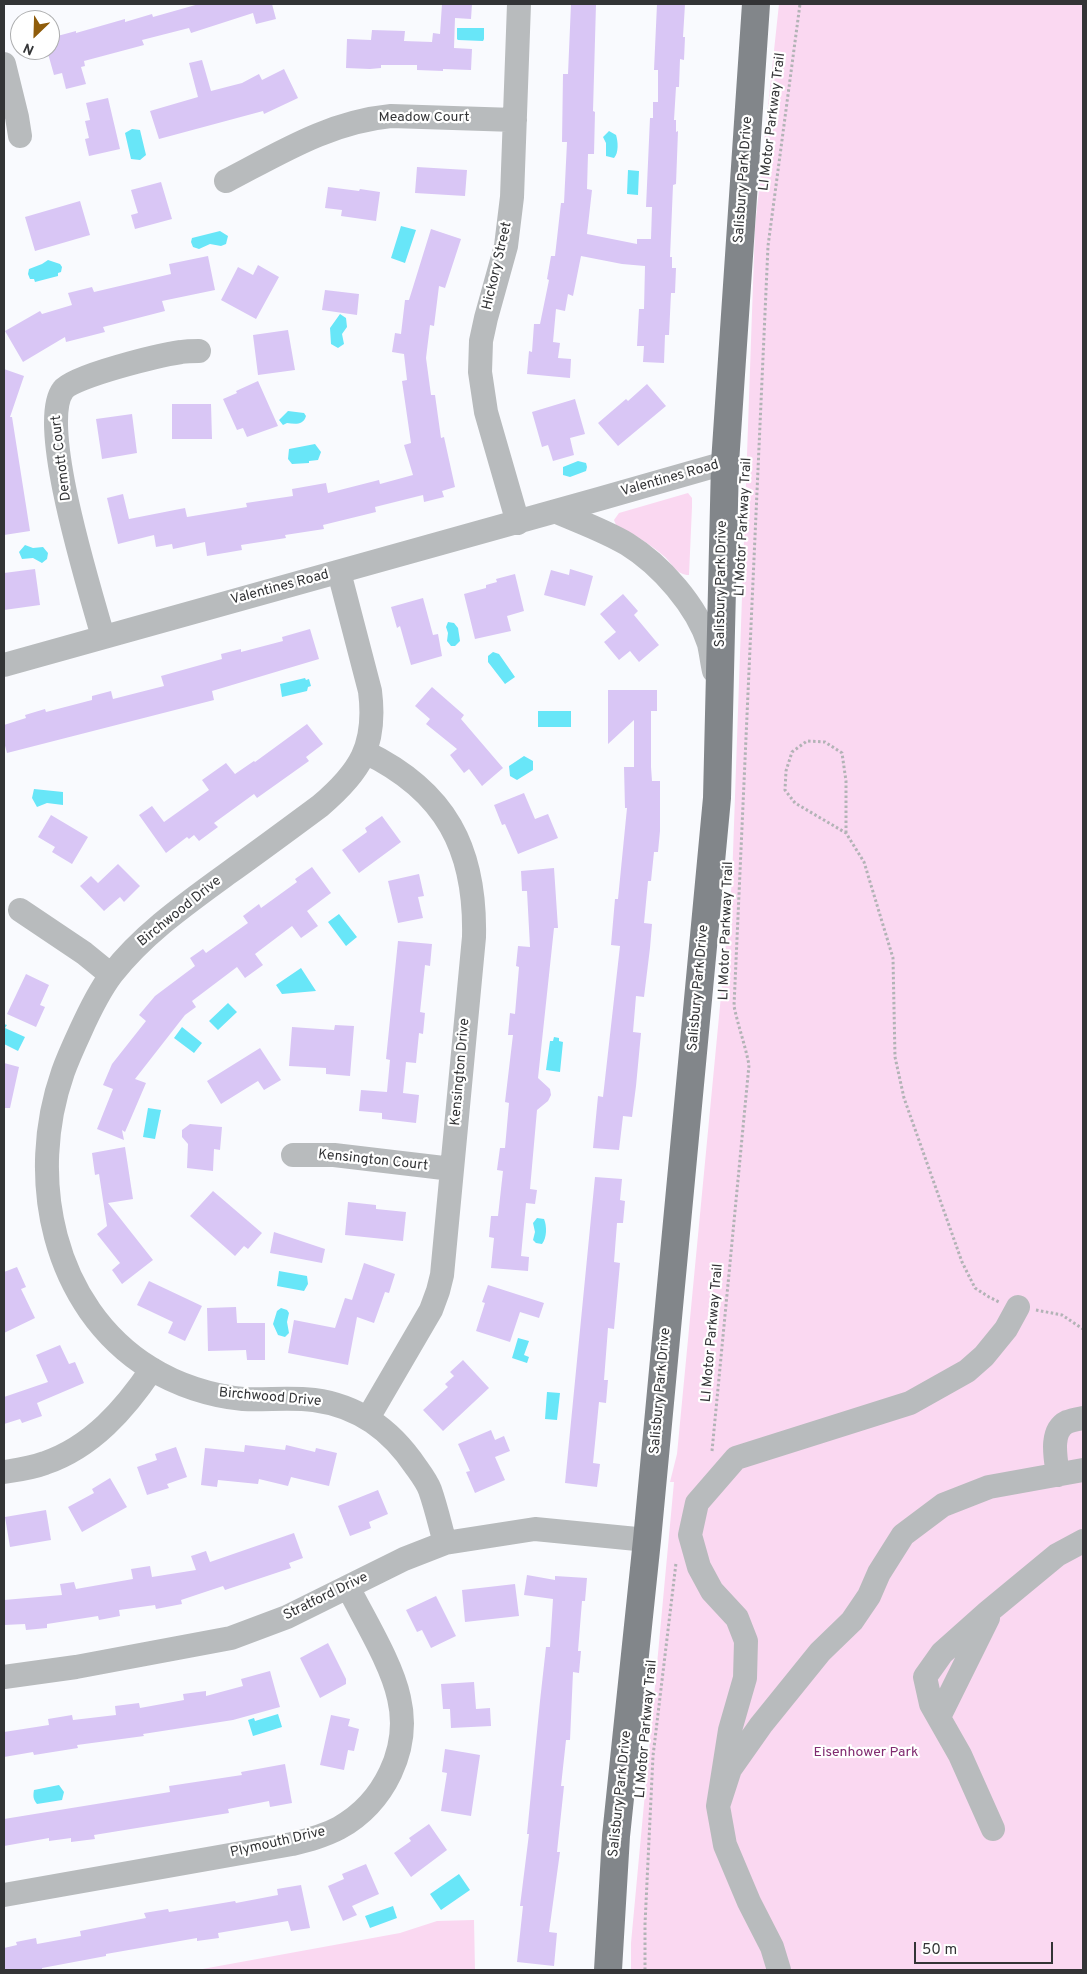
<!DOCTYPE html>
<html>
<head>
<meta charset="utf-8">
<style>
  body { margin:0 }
  #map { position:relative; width:1087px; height:1974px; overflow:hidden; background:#f9fafe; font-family:Overpass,sans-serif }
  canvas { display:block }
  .frame { position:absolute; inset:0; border:5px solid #333436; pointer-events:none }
  .north { position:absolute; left:10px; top:10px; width:50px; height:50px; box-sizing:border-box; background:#fff; border:1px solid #adaeaf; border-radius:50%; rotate:204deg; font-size:14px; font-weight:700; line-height:20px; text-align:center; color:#333436 }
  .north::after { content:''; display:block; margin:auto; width:18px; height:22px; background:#8f5c0a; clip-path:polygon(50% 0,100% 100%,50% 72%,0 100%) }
  .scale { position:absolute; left:914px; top:1942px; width:139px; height:22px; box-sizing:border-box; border:2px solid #333436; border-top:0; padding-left:6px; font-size:15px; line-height:18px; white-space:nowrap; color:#333436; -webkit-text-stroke:4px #fff; paint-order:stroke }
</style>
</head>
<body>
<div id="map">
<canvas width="1087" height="1974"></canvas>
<div class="frame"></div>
<div class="north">N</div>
<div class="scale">50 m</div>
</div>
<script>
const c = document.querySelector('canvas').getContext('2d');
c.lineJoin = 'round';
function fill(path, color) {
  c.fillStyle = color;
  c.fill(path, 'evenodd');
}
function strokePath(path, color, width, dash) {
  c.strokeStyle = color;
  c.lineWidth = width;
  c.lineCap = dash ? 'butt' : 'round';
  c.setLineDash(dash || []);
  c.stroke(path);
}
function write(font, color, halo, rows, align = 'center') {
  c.font = font + ' Overpass,sans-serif';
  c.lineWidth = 4.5;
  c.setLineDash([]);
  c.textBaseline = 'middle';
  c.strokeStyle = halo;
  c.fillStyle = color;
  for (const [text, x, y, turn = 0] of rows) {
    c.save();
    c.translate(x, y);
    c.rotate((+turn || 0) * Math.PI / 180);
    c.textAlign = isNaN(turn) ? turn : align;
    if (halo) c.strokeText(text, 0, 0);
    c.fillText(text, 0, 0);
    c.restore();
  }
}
fill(new Path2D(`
  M779,4H1083V1970H631V1943L674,1482H670L677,1454L732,881L755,227Z
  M688,493L692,498V507L689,575C677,575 673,565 665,557C650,544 633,534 616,525L614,520L619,513Z
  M474,1920L475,1970H197L400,1933L437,1921Z`), '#fad8f1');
fill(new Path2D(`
  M457,28H484V39L483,41L458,40L457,39Z
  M132,129L140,130L146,155L140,160L131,159L125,133Z
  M609,131L616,135C618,141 619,153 614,158L606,156V143L603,137Z
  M628,170L639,171L638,195L627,194Z
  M401,226L416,230L405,263L391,258Z
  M220,231L228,236L226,244L221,246L210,244L199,249L193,247L191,242L192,238Z
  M48,260L60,264L62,267L61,272L58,273V276L35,282L34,279H30L28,274L29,269L42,264Z
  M340,314L346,318L347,327L342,334L344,344L338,348L331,344L330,328Z
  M288,411L304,413L306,416C303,426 294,424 287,423L283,425L279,420Z
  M315,444L321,452L318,460L309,461V463L292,464L288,459L289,449Z
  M578,461L586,463L587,467L586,471L570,477L563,475V467Z
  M25,545L33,548L43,547L48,553L47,559L42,563L33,558L22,559L19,552Z
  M448,622L454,623L458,628L460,641L455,646H451L447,641L448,633L446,627Z
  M493,652L499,654L515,677L505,684L488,662V656Z
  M305,678L306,680L309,679L311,686L308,687L307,691L282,697L280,684Z
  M538,711H571V727H538Z
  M524,756L533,761V770L517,780L510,776L509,766Z
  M34,789L63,792V805L47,803L37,807L32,798Z
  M339,914L357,937L346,946L328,922Z
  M301,968L316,991L282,994L276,985Z
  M228,1003L237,1012L218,1030L209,1021Z
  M4,1024L7,1025L5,1028L25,1037L18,1051L4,1044Z
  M182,1027L202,1043L194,1053L174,1038Z
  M554,1037L559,1038V1041L563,1042L560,1072L546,1070L550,1041H553Z
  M148,1108L161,1110L155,1139L143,1137Z
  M537,1218L544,1219C547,1226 547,1238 542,1244L536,1243L533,1240L535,1232L533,1223Z
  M279,1271L307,1276L308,1284L304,1291L277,1286Z
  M281,1308L287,1310L289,1313L287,1322L289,1333L285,1337L278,1335L273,1324L277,1311Z
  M518,1338L529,1341L524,1355L529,1357L527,1363L512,1358Z
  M547,1392L560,1393L557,1420L545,1419Z
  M278,1714L282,1727L253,1736L248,1720L254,1718L255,1721Z
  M59,1785L64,1792L62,1800L37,1804C33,1799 33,1796 34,1790Z
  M459,1874L470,1890L441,1910L430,1894Z
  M393,1906L397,1918L370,1928L365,1916Z`), '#68e6f8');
fill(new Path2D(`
  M199,4H272L276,19L256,24L253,13L191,33L189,28L142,40L144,45L84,61L85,66L81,67L86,84L66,89L62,73L54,75L47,50H50V38L76,31V33L125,19V22L152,14L153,17Z
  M442,4H472L471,19L455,18L454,48L472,49L471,70L443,69V71L417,70V65H381V68L370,69L346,68L347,39L371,40L372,30L405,31L404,41L432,42L433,33L440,34Z
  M571,4H596L593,111L595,112L594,154H588L587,189L592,190L587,234L637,244V239H651L652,207H646L650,118H653V102H658V70H654L657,4H685L683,37H685L684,60L680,59L679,87H676L674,120H676V132L678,131L676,184L673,185L670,257H672V268H676L675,293H671L669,335H665L664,363L643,362L644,346H637L639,309H644L645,266L622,264L581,256L573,296L568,294L565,311L556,309L553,342L560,343L558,358L571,359L570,378L527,374L529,351L532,352L534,324H540L549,280L547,279L551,256H555L561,203H564L567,142H562L563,74H568Z
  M202,60L211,91L242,83L259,74L262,80L284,69L298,98L264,114L263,111L159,139L150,111L198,97L189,63Z
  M108,98L120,149L89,156L85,139L89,138L85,121L90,120L86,103Z
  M417,167L467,170L465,196L415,193Z
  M161,182L172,219L135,229L131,215L138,213L131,190Z
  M328,187L359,191L360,189L380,192L376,221L341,216L342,210L325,208Z
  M80,201L90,235L35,251L25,217Z
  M431,229L461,239L445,288L439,286L434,326L430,325L426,358L431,395H435L441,438L444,437L455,487L442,491L444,497L424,502L423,495L375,507L376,512L323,525L324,529L285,535L286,538L241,545L242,550L207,556L205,542L173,549L172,544L156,547L154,535L118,544L107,498L123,494L129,519L185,508L187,517L247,507L246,503L293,496L292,489L326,483L328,493L379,480L380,484L413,475L404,445L411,443L402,381L407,380L404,354L392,352L395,333L401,334L405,300H409Z
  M208,256L215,290L162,301L165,311L103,327L105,332L66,342L65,337L23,362L5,331L40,311L42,314L72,305L68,293L92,287L94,292L171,274L169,264Z
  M258,265L279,277L256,319L221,300L238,267L253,275Z
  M325,290L359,294L357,315L322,310Z
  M288,330L295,370L258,375L253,335Z
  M4,369L24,376L10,417H12L30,531L4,535Z
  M258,381L278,426L247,437L243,428L237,430L223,399L237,393L236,391Z
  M647,384L666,406L618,446L598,423L626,399L628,401Z
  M575,399L585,434L570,438L574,455L553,461L548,445L542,447L532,412Z
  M172,404H211L212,439H172Z
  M132,414L137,453L102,459L96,419Z
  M35,569L40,605L4,610V573Z
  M570,569L593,576L585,606L544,595L551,570L569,575Z
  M515,574L524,611L507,616L511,631L475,639L464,594L486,588V585L497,582L496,579Z
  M623,594L638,611L634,615L659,645L639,662L630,651L619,660L604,642L616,632L600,614Z
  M423,598L433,635L438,634L442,656L411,665L400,626L397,628L391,607Z
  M310,629L319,659L212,691L214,700L7,753L4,742V725L26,718L25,715L45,709L46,712L92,700V696L111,691L113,699L164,686L161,676L222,659L221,654L241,649V652L283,641L282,637Z
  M432,687L464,715L461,719L503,768L482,786L469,769L464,773L450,755L457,749L426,724L430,719L415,706Z
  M608,690H657V711H651V767L652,781H660V831L658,852H654L651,881H648L644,923L652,924L650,948L644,997L636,996L633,1032L641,1033L636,1086L632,1117L623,1116L619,1150L593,1148L598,1096L603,1097L620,946L611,945L615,899H618L627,808H625L624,767H634V720L608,744Z
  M307,724L323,744L306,757L309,761L257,798L254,794L214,823L218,827L199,841L194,835L189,839L187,837L166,853L139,815L152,806L164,822L209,790L202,780L226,763L235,774L254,761L255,762Z
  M524,793L535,819L548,814L558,838L518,854L505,824L502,825L494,805Z
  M51,815L88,837L72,864L52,852L55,847L38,837Z
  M382,816L401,842L359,873L342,850L367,832L365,828Z
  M118,864L140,886L124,902L120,897L104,911L80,886L91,876L98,883Z
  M312,867L331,893L307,911L318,926L301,938L292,926L255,954L263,965L245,978L237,967L192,1001L196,1007L185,1015L135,1079L146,1083L125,1132L122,1130L124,1140L97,1129L113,1089L103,1085L112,1064L146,1021L139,1015L155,996L195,966L190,958L203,949L206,953L248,923L243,916L259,904L261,908L297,882L295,879Z
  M554,868L558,928H554L538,1078L550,1089L551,1095L548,1101L537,1110L530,1189L537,1190L535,1204L526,1203L521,1256L529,1257L528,1271L491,1268L494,1238L489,1237L491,1216H498L503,1171L497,1170L500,1148H505L509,1103L505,1102L513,1035H508L510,1013L515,1014L519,967L516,966L518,946L530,947L527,891H522L521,871Z
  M419,874L424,896L418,897L423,918L398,923L388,881Z
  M398,941L432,944L430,966L425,965L420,1012L425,1013L423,1034L419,1033L416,1063L406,1062L403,1093L419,1095L416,1123L382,1119V1113L359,1111L361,1090L387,1092L390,1060L386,1059Z
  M26,974L49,985L40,1005L45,1007L36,1027L7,1014Z
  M335,1025L354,1026L350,1076L326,1074V1068L289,1066L292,1027L334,1030Z
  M260,1048L281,1080L264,1090L258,1081L221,1104L207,1081Z
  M4,1063L19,1067L10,1108H4Z
  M190,1124L222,1127L220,1150L214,1149L213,1171L187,1168L188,1144L182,1137V1130Z
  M125,1147L133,1199L108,1203L153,1260L122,1284L112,1270L120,1263L97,1234L107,1226L99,1174L95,1175L92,1153Z
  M595,1177L622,1179L620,1200L625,1201L623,1223H617L614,1262L620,1263L614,1329L608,1328L604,1380H608L606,1403L599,1402L595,1443L593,1463L600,1464L597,1487L565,1483Z
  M213,1191L262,1233L248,1249L244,1246L235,1256L190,1216Z
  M348,1202L376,1205V1209L406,1212L403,1241L345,1235Z
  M274,1232L325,1249L322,1263L270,1253Z
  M364,1263L395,1274L389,1293L385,1292L374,1323L357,1317L348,1365L288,1353L294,1320L335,1328L345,1298L352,1300Z
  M17,1267L26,1287L21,1289L35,1318L4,1333V1272Z
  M149,1281L202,1306L185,1341L168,1333L173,1322L137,1305Z
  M488,1285L544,1303L539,1318L520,1312L510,1342L476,1331L485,1303L482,1302Z
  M236,1307L237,1323H265V1360H247L246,1350L208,1351L207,1308Z
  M60,1345L69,1364L75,1362L84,1383L37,1403L42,1416L22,1423L20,1419L4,1424V1397L48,1382L36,1355Z
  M463,1360L489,1388L443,1431L423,1410L448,1387L445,1384L454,1376L450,1372Z
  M491,1430L495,1440L504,1436L510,1451L495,1457L505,1480L475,1493L466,1472L470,1471L458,1444Z
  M245,1445L285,1450L286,1445L315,1452L316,1448L337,1453L329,1486L291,1477L288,1486L259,1479L258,1484L218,1480L217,1487L201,1485L205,1448L244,1452Z
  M176,1447L187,1477L167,1484L169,1488L147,1495L137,1467L157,1460L155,1454Z
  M110,1478L127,1507L82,1532L68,1507L94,1493L92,1489Z
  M378,1490L388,1514L369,1522L371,1528L350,1536L338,1506Z
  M46,1510L51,1540L10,1547L5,1517Z
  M294,1533L303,1558L289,1563L291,1568L225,1590L223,1586L181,1600L182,1604L156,1609L155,1605L119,1610L120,1616L99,1620L98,1616L47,1624V1628L26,1630L25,1624L4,1625V1600L62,1595L60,1584L74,1582L76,1589L133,1579L131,1569L150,1566L152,1577L196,1570L191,1556L206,1551L210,1562Z
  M527,1575L555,1580V1576L587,1578L585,1601H582L578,1651H581L579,1673L573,1672L570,1740H566L561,1786H564L557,1852H560L549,1932L557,1933L554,1966L517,1962L523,1906H520L529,1834H527L540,1701L546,1647H550L553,1599L524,1595Z
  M515,1584L519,1616L465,1622L462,1590Z
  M436,1596L456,1636L431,1648L422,1630L417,1632L406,1610Z
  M328,1643L346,1679V1684L320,1698L300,1658Z
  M270,1671L280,1707L233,1720L143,1734L144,1736L77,1745L78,1748L34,1755L33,1752L4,1757V1732L49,1725L48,1719L72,1715L73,1720L116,1715L115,1706L139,1703L140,1708L184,1700L183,1694L206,1691V1696L243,1686L241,1679Z
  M474,1682L476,1709L490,1708L491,1726L451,1728L450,1709H443L441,1684Z
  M331,1715L350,1719L348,1726L359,1729L354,1751L348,1750L344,1770L320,1765Z
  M445,1749L480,1755L471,1816L441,1811L447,1773L442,1772Z
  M285,1764L292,1803L270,1807L269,1801L228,1809L229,1813L94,1835L95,1839L71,1842V1838L49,1841V1838L4,1846V1819L170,1792L169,1786L242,1775L241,1772Z
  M429,1824L447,1850L411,1877L394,1853L411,1841L409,1838Z
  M366,1864L379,1894L352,1906L357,1915L343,1921L328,1886L344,1879L342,1874Z
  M301,1885L310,1928L291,1931L288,1921L218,1933L219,1938L197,1941V1938L106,1954V1956L42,1968V1970H4V1948L17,1945L16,1942L36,1938L37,1944L81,1936L80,1931L146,1918L144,1913L168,1909L169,1912L235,1901L236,1903L278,1895L277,1889Z`), '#d9c6f5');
strokePath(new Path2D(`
  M846,833V781L842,753L825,742L807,741L792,752L786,771L785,790L795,803L846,833L864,862L893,958L895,1057L904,1098L962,1262L975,1288L989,1297L999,1302
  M1036,1310L1062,1315L1083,1329
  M712,1451L749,1065C745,1044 738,1026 734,1006L768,246L800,4
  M645,1970V1924L653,1756L676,1563`), '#b2b3b6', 3, [2.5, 2.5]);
strokePath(new Path2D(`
  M4,64L17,117L20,136
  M226,181C280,153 329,122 391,116L515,120
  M557,512C580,522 605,531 627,544C661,565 697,606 709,644C711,653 712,662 714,671
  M518,523L486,412L480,372L481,341L486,318L506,246L512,197L519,4
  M339,572L370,691C377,746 360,772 320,806C289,829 258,852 227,874C186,904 143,934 112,974C99,991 89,1012 80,1032C74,1045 68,1058 63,1072C26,1177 52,1307 150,1368C177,1385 211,1396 243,1399C267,1400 291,1397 314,1400C359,1406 391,1430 416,1467C421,1474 427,1482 430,1490C436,1507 440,1525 445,1543
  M103,637C91,593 37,424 63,390C73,376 160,355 181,352C187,351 193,351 199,351
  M4,665C244,598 485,532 725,463
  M365,752C446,791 476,849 474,937L442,1275L438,1291L431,1310L368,1418
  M20,910L84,953L111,975
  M293,1155H334L452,1169
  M4,1472C17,1470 32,1468 45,1463C92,1447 125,1409 152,1369
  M1058,1475C1056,1460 1049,1431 1067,1422C1072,1420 1078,1419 1083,1418
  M4,1677L76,1667L231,1638L287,1617L404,1559L445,1543L535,1529L647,1540
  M939,1717L988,1618
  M718,1806L730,1730L745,1678L746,1641L737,1618L712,1591L699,1567L690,1535L697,1503L736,1458L910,1403L967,1371L984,1356L1006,1329L1018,1307
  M993,1829L960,1755L931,1704L925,1677L942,1653L988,1612L1057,1555L1083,1541
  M4,1895L292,1844C308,1840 324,1836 339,1828C384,1803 411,1749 399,1698C392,1664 364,1619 348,1587
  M779,1970L772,1947L749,1902L725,1845L718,1806L730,1769L761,1725L820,1652L852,1621L869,1596L879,1573L903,1535L943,1505L989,1487L1083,1470`), '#b8bbbd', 24);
strokePath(new Path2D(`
  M608,1970L616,1836L647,1540L717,798L725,463L756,4`), '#82868a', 28);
write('14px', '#333436', '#fff', [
  ["Meadow Court",424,118],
  ["LI Motor Parkway Trail",773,122,-83],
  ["Salisbury Park Drive",744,180,-86],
  ["Hickory Street",498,266,-77],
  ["Demott Court",62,458,-97],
  ["Valentines Road",670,479,-16],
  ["LI Motor Parkway Trail",744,527,-87],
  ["Salisbury Park Drive",722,584,-89],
  ["Valentines Road",280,588,-15],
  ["Birchwood Drive",180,912,-39],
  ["LI Motor Parkway Trail",727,931,-88],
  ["Salisbury Park Drive",699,988,-85],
  ["Kensington Drive",461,1072,-85],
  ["Kensington Court",373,1161,6],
  ["LI Motor Parkway Trail",713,1333,-85],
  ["Salisbury Park Drive",661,1391,-85],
  ["Birchwood Drive",270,1398,5],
  ["Stratford Drive",326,1597,-26],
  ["LI Motor Parkway Trail",647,1729,-85],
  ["Salisbury Park Drive",621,1794,-84],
  ["Plymouth Drive",278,1843,-13]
]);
write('14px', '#802b70', '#fff', [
  ["Eisenhower Park",866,1753]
]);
</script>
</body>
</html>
